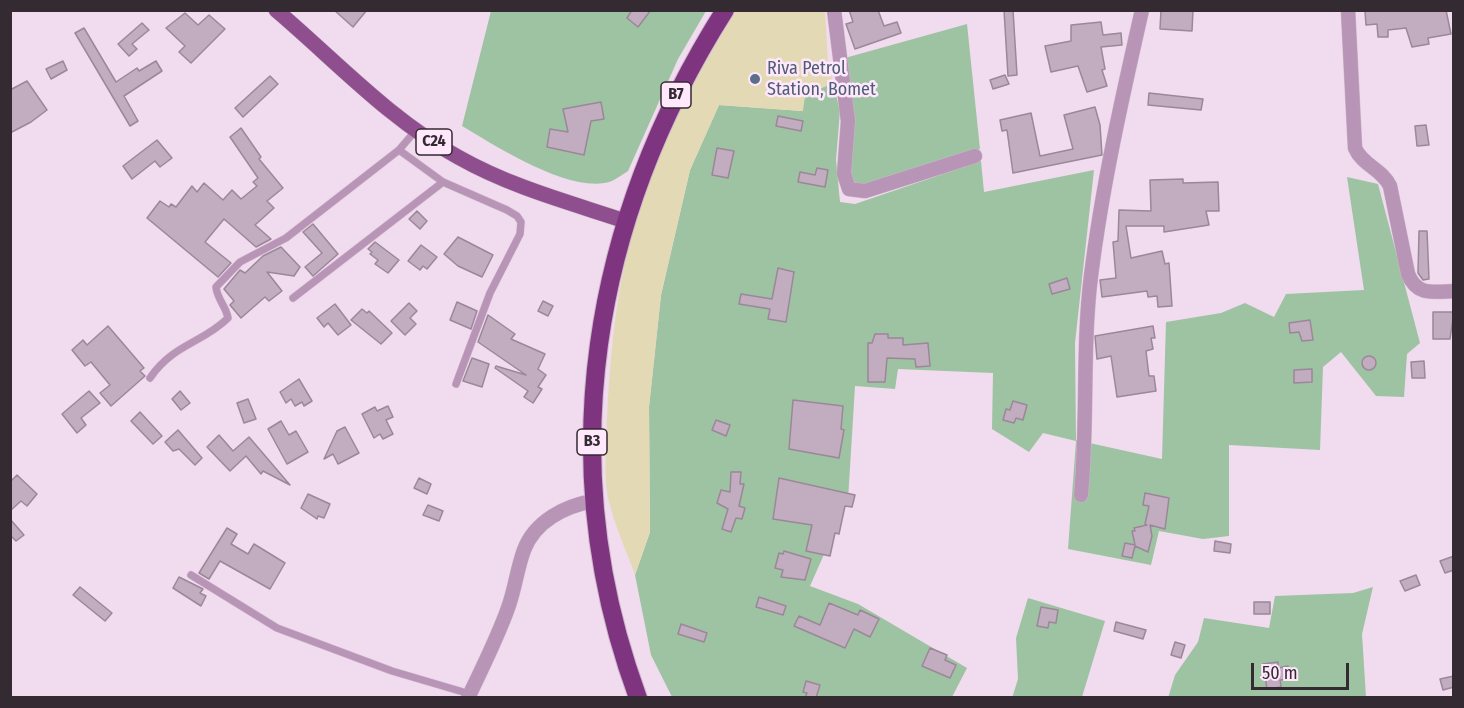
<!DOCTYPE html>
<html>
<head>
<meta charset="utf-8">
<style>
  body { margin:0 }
  #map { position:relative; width:1464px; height:708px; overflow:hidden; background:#f1dbef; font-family:"Fira Sans Condensed",sans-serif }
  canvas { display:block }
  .frame { position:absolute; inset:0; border:12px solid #332a32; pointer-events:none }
  .scale { position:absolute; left:1251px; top:663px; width:98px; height:27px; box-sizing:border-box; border:3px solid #332a32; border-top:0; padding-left:8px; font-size:18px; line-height:21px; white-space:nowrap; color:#332a32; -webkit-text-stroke:4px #ffe8fc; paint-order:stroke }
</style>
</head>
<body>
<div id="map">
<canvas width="1464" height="708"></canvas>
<div class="frame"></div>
<div class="scale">50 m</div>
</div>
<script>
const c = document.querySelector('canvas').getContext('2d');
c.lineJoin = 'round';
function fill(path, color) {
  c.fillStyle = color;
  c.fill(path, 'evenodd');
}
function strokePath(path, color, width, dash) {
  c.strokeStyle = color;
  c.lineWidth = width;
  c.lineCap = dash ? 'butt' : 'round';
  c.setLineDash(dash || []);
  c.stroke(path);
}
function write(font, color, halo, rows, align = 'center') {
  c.font = font + ' "Fira Sans Condensed",sans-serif';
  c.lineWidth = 5;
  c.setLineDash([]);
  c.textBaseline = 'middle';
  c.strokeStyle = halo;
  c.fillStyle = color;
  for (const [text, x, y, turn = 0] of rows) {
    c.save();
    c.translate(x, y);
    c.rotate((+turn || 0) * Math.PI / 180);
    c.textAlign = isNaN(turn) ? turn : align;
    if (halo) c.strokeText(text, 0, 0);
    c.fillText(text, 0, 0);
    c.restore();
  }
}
fill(new Path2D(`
  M491,11H706L678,59L628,171C623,174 618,178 612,181C573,196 496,146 462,126Z
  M967,24L980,149L862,186L855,183L851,174L854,118L845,58Z
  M833,83L840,111L836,160L840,202L855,204L981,161L984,192L1094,170L1075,343L1076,440L1162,459L1166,322L1221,313L1245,303L1274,317L1286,294L1364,290L1347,177L1378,184L1420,343L1407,354L1404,397L1376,396L1341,352L1323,367L1320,450L1229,445V536L1203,539L1159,531L1151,565L1068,549L1076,441L1043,433L1029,452L992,429L993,373L898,369L895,389L855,386L848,500L810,586L858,604L967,668L952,697H672L651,655L635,575L650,532L649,407L661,295L690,170L719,105L802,111L805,95Z
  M1373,587L1362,634L1366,697L1168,698L1175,675L1198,642L1204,618L1269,628L1275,596L1353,593Z
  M1028,598L1105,621L1082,697L1012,698L1018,679L1016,638Z`), '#9ec3a2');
fill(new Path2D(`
  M736,11H825L828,62L833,83L805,95L803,111L719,105L690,170L661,295L649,407L650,532L635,575C626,550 614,524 608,498C603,473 607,425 608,398C611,353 615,307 625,263C645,174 688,87 736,11Z`), '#e3dab5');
const building = new Path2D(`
  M334,10H367L353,27Z
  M632,10H651L638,27L627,18Z
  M849,10H878L884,26L897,22L901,33L855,49L846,24L853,22Z
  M1004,10H1013L1017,75L1008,76Z
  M1161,10H1193L1192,31L1160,29Z
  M1446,10L1451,34L1428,38L1429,44L1412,47L1406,28L1388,30V37H1378L1377,24L1366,25L1365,11Z
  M185,13L198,25L209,15L225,29L191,63L179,52L185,46L166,28Z
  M1101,22L1103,35L1121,33L1122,45L1101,47L1105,69L1102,70L1107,86L1087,92L1078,66L1051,72L1045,46L1071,41V25Z
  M142,23L149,30L132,44L137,49L129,56L118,44Z
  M84,28L116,82L137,68L139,71L156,61L162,71L124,96L138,121L130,126L75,33Z
  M63,61L67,70L51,79L46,69Z
  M1005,75L1009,84L993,89L990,80Z
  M270,76L278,84L243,117L235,108Z
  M27,81L47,110L31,122L10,133V90Z
  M1149,93L1203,99L1201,110L1148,105Z
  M601,102L604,119L591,121L584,155L547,147L550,129L568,132L563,109Z
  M1095,107L1100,125L1102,155L1013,173L1007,130L1002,131L1000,120L1031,113L1040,156L1073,149L1064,115Z
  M778,116L803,121L801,131L776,126Z
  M1426,125L1429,145L1417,146L1415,126Z
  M241,128L261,157L259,159L283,188L267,201L274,208L255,225L271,239L256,247L224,219L205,242L231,263L218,277L147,218L160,201L169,207L171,204L176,207L192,186L197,192L204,183L223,200L232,190L241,199L257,186L253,182L258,178L230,137Z
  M157,140L172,158L160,167L155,161L132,179L123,166Z
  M717,148L734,151L728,178L712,175Z
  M817,168L828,170L825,187L798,182L800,172L815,175Z
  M1183,179V183L1218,182L1219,211H1206L1209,225L1164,232V226H1126L1131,258L1162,251L1165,264L1169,263L1172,306L1158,307L1157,296L1148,297L1147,291L1102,297L1100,280L1116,278L1113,242L1118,241L1119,210L1151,211L1150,180Z
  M417,211L427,221L420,229L409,219Z
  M313,224L338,254L313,276L305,267L322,253L303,232Z
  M1419,231H1427L1429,279L1423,280L1418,273Z
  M458,237L493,255L482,277L458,266L444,254Z
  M375,242L399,260L388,273L375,264L378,260L370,254L372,252L368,249Z
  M421,245L437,257L427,269L423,266L420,270L408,261Z
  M281,247L300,267L294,276L267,272L282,291L269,301L265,297L241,318L230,305L234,301L224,289L240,270L245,273L263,256Z
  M778,268L794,272L786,322L768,319L770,309L739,304L741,294L772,299Z
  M1067,278L1070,289L1052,294L1049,284Z
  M543,301L553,306L548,316L538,311Z
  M457,302L477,311L471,329L450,320Z
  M409,303L417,311L410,318L416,324L405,335L391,321Z
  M335,304L351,325L338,335L328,323L324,327L317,318Z
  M362,309L367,313L369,311L392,333L381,344L351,320Z
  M1433,312H1454L1450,339H1433Z
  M488,315L515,334L511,339L545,354L538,369L546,375L538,387L542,389L533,403L524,397L528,391L495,368L496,366L526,375L478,342Z
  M1310,320L1313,340L1302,341L1299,332L1290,333L1289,323Z
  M108,326L144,368L140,371L145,376L111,406L100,393L110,385L91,362L85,366L72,350L83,340L87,345Z
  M1153,326L1155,338H1151L1153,349L1146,351L1149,376H1154L1156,391L1117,397L1111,356L1097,359L1095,336Z
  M875,334H888V338H903V345L928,343L930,366L916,367L915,359L887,358L885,382H868V343H872Z
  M1362 363a7 7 0 1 1 14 0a7 7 0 1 1-14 0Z
  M472,358L489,364L482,387L463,381Z
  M1424,361L1425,378H1412L1411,362Z
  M1312,369V382L1294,383V370Z
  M299,379L312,401L304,406L302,402L295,406L291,399L286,403L280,392Z
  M89,391L100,403L81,418L86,425L77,433L62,414Z
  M180,391L190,403L181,410L172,399Z
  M248,399L256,419L244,423L237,403Z
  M793,400L843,406L841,429L844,430L839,458L789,449Z
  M1013,401L1027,405L1023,420L1016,418L1014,423L1003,420L1006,409L1010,410Z
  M388,406L393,417L386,420L393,434L383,439L380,434L374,438L362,414L375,407L377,411Z
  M140,412L162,436L153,444L131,421Z
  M716,420L730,425L726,436L712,430Z
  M281,421L289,435L296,431L308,452L287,464L268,429Z
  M345,427L359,453L338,464L333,454L324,459L337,431Z
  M178,430L202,458L195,465L179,449L173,451L165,442Z
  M219,435L233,451L249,437L290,485L263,471L261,474L246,456L230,471L207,447Z
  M731,472H741L740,484H744L739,506L745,508L742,519L736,518L731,532L722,529L728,509L717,503L721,490L730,492Z
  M17,475L37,494L27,506L21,501L10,511V482Z
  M419,478L431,484L427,494L414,488Z
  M779,478L855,495L852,507L845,506L839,534L835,533L830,556L806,551L812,525L773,519Z
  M1145,493L1169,498L1165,529L1150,525L1152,536L1148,552L1135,546L1132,558L1122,556L1125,543L1135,545L1132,531H1135L1134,528L1147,525L1145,524L1149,506L1143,505Z
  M308,494L330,504L324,518L318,516L317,519L301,508Z
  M428,505L443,511L439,521L423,515Z
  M10,519L24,535L16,541L10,535Z
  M227,528L237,534L231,544L248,554L254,544L285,563L270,589L220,561L209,579L199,573Z
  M1215,541L1231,544L1230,553L1214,551Z
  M784,551L811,559L805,580L781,577L783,570L775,568L779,553L783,554Z
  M1454,556V570L1445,573L1440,561Z
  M1416,575L1420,585L1405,591L1400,581Z
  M179,577L203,589L200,593L206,596L201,606L173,588Z
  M80,587L112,613L105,621L73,595Z
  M759,597L786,606L783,615L756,607Z
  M1254,602H1270V614H1254Z
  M829,603L858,615L860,610L879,619L870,637L854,629L845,648L794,626L799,616L820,625Z
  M1041,607L1058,610L1056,623L1049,622L1048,628L1037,626Z
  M1116,622L1146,630L1143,639L1114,631Z
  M681,624L707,633L704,642L678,634Z
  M1175,642L1185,645L1181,658L1171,655Z
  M930,648L947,655L945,660L956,665L950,678L922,666Z
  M1278,662V668L1288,666L1290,679L1280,680L1281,687L1267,689L1263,664Z
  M1454,676V687L1443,690L1440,679Z
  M806,681L820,685L816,698H805L807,693L803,692Z`);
fill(building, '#c1adbf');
strokePath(building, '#9b8799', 1.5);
const lane = new Path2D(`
  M399,150L443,182L507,210L517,216L521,222L520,234L490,293L456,384
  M293,298L443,182
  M150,378C173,344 203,343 228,318C226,306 217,299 216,287L240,262L286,238L399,150L416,130
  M191,575L277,628L392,671L470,694`);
const street = new Path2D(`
  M834,10L848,121L844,174L849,189L865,191L975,156
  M1348,10L1355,148C1362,165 1382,169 1390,186L1408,274C1417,296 1432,292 1454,291
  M1081,495C1088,422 1082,348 1091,276C1102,187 1122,98 1142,10
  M468,698C482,668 497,639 508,608C515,589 517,569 524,550C535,521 565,506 593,501`);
const primary = new Path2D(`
  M276,10C335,60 390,120 458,157C511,187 568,202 625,221`);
const highway = new Path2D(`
  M638,698C551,462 592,220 725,10`);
strokePath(lane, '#cbb8c9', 8);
strokePath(street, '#cbb8c9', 15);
strokePath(primary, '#cbb8c9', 16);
strokePath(highway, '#cbb8c9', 20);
strokePath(lane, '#b894b6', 7);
strokePath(street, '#b894b6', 14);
strokePath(primary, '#8f4f8e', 15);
strokePath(highway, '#7f347f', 18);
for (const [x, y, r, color] of [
  [755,79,6,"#5c6f8a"]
]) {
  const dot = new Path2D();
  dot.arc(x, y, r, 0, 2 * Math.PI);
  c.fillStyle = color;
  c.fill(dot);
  strokePath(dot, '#ffe8fc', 2);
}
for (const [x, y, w] of [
  [676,95,30],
  [434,142,36],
  [592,442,30]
]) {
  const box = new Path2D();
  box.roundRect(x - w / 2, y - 13, w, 26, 4.5);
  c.fillStyle = '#ffe8fc';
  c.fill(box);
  strokePath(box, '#332a32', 1.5);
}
write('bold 16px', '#332a32', null, [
  ["B7",676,95],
  ["C24",434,142],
  ["B3",592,442]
]);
write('18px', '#4e5e75', '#ffe8fc', [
  ["Riva Petrol",767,69],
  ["Station, Bomet",767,90]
], 'left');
</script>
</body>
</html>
